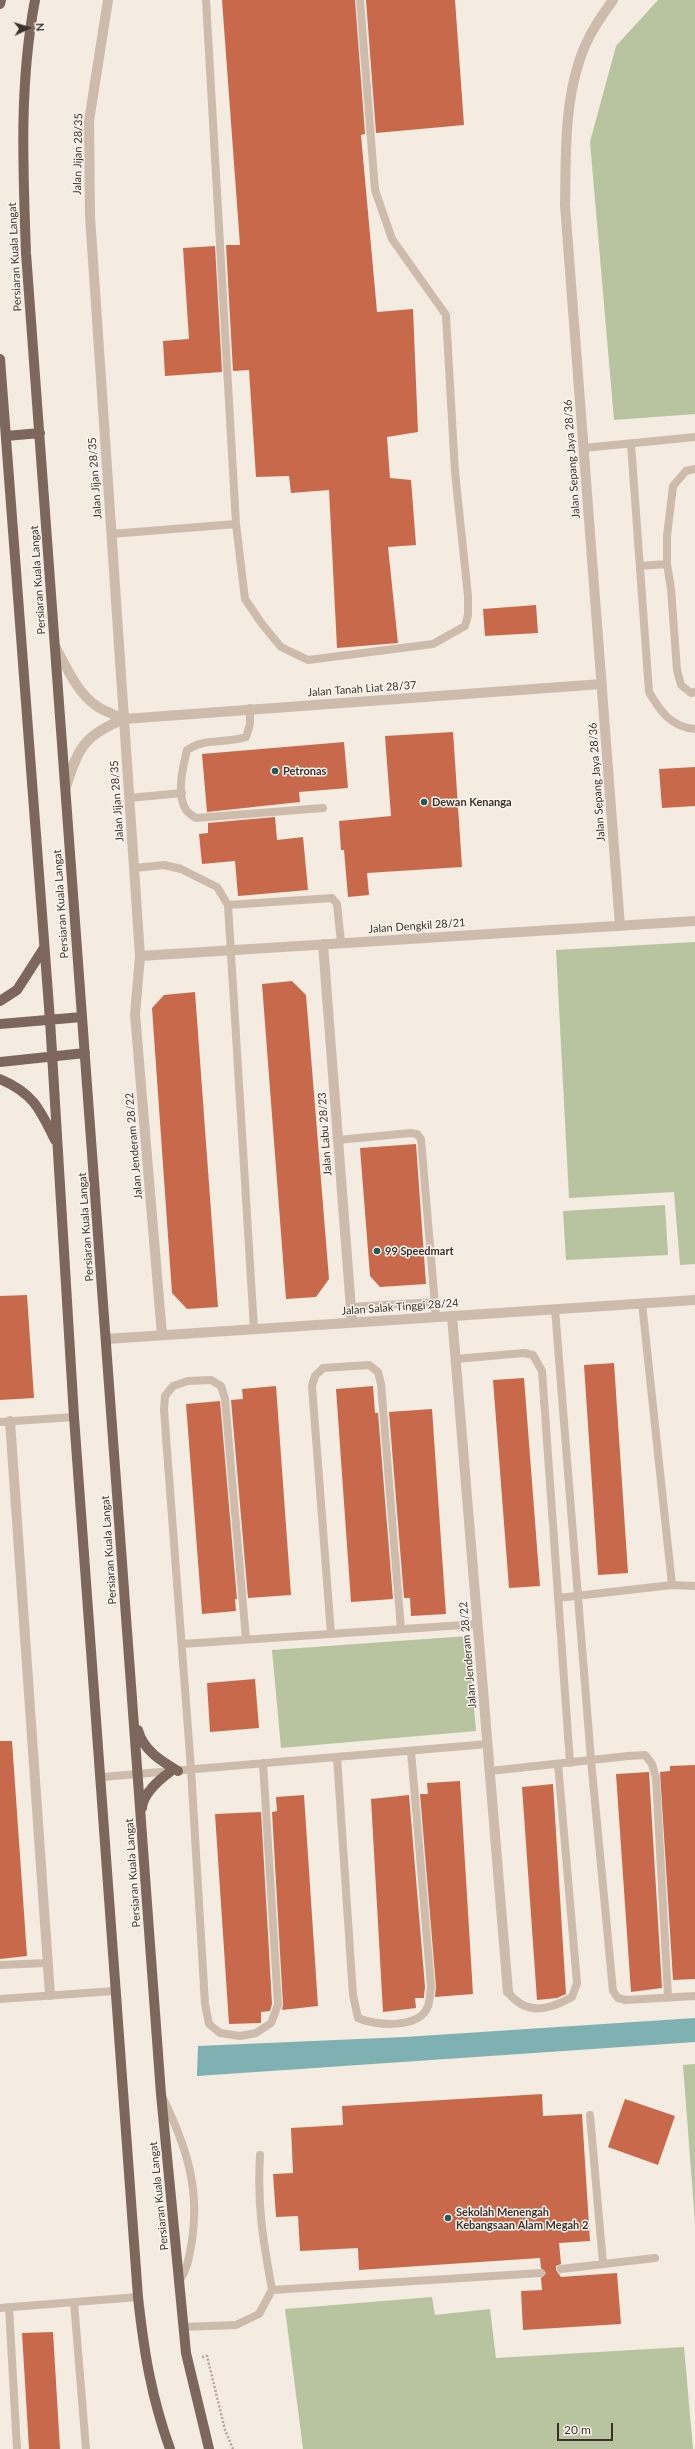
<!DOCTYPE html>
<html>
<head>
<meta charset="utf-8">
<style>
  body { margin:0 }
  #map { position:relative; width:695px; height:2449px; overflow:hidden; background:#f4ebe1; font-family:Lato,sans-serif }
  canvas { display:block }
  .north { position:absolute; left:8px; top:8px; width:40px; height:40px; -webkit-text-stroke:3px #fbf5ee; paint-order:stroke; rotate:86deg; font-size:11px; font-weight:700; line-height:16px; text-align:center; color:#3b302b }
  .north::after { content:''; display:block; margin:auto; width:14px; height:18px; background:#3b302b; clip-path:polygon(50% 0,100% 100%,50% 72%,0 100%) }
  .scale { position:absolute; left:557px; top:2423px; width:56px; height:18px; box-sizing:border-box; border:2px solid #3b302b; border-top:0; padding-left:5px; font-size:12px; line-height:14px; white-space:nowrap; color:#3b302b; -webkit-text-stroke:3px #fbf5ee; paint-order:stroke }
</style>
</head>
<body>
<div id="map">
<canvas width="695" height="2449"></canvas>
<div class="north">N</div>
<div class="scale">20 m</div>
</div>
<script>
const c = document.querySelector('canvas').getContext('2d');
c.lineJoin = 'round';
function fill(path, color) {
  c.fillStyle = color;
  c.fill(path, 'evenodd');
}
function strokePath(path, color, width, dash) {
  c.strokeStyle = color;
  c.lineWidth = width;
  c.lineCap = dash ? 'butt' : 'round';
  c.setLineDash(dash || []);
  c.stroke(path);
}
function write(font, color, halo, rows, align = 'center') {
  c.font = font + ' Lato,sans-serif';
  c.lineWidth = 3;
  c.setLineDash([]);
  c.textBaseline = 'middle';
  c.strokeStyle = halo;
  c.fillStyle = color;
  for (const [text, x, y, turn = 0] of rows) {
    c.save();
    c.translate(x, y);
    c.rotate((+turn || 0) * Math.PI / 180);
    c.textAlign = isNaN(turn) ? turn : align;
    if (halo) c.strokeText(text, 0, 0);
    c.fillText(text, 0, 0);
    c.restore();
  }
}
fill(new Path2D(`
  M658,0H695V414L614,420L590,142L616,46Z
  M695,942V1264L680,1265L674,1192L569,1198L556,950Z
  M665,1205L668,1255L566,1260L563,1211Z
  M468,1636L476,1731L281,1748L272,1650Z
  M695,2064V2223L683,2065Z
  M432,2297L435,2315L490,2309L496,2358L684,2347L693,2449H303L285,2309Z`), '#b8c4a0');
fill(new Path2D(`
  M695,2018V2042L197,2076L198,2046L405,2037Z`), '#7fb0b2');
fill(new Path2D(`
  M222,0H355L365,134L361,135L377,312L413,309L418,432L387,437L390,478L411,480L416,545L388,547L398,643L337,648L329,490L291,493L289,476L256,477L249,370L233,371L226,245H240Z
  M366,0H455L464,125L376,133Z
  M215,246L222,372L165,376L163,341L189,339L183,248Z
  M536,605L538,633L485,636L483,609Z
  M453,732L462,867L367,873L369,895L348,897L344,850H341L339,821L391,816L385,736Z
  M344,742L348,788L299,792L300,802L207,812L202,754Z
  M695,767V806L662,808L659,769Z
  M275,817L277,840L303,837L308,890L238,896L235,861L202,864L199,834L208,833V823Z
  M292,981L306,995L329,1279L316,1297L286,1299L262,984Z
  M195,992L218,1307L187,1309L172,1293L152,1008L164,995Z
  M416,1144L426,1284L380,1287L370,1276L360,1148Z
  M27,1295L34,1398L0,1400V1296Z
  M614,1363L628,1573L598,1575L584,1365Z
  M524,1378L540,1586L509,1588L493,1380Z
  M276,1386L291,1595L248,1598L231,1400L243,1399L242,1389Z
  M373,1386L375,1413H378L393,1599L351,1602L336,1389Z
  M220,1401L237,1599H235L236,1611L202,1614L186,1404Z
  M432,1409L446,1614L411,1616L410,1598H404L389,1412Z
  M255,1679L259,1728L210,1732L207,1683Z
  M0,1741H12L27,1956L0,1959Z
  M695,1765V1979L673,1980L660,1772L670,1771V1766Z
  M649,1772L662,1988L631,1992L616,1774Z
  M460,1781L473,1994L435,1997L436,1987L420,1794H428L427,1783Z
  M553,1784L566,1994L557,1998L537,2000L522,1787Z
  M304,1795L318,2006L282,2010L283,2005L272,1812L277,1811L276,1797Z
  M409,1795L425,1987L424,1996V1998H415L416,2008L383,2012L371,1799Z
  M261,1812L272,2004L270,2011L261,2012V2023L229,2024L215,1814Z
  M542,2094L543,2116L582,2114L590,2241L559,2243L561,2264L556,2266V2270L561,2277L617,2273L621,2324L523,2330L521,2291L542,2290L541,2278L546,2273L541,2268L540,2258L359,2270L358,2248L300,2251L298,2216L276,2217L273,2174L293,2173L291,2128L343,2125L342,2106Z
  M625,2099L675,2116L658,2165L608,2147Z
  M53,2332L60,2449H29L22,2333Z`), '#c8694b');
strokePath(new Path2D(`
  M202,2357L207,2356L225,2430L233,2449`), '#b9a596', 2.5, [2, 2]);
strokePath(new Path2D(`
  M206,0L236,524
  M631,444L649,692C660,711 671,727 695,729
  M584,448L695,437
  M695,469L686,471L673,486L667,536V564L671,589L677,670L681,685L691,693L695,692
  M111,534L236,524L245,599L262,624L281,647L308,660L433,644L465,626L468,615V596L455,472L446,315L392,239L375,190L360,0
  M640,566L667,564
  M250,708V724L246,737C225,744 206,737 187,750C183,767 176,793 186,810C188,813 193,816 196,818L323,808
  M129,798L182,793
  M134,868L164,865L181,869L217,887L228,905L254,1329
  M228,905L332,898L337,904L341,943
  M338,1140L410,1133L417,1134L421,1139L436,1317
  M642,1303L672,1585
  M351,1307L436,1302
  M555,1309L591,1760L613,1991L618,1998L626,2000L695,1996
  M456,1359L524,1353L533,1355L542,1371L570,1763
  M0,1422L74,1417
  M558,1598L672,1585L695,1586
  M331,1634L312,1386L315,1376L323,1368L369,1365L378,1372L381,1384L401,1629
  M246,1639L225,1399L221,1386L211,1380L188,1381L173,1386L165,1396L164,1410L191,1769L205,2004L209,2024L220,2033L240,2036L256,2033L271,2023L278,2005L263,1763
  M182,1644L478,1624
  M337,1757L353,1995L358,2018C376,2026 420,2029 428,2006C430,2000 430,1993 431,1987L411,1751
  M490,1771L628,1756L645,1755L652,1764L656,1778L668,1997
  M102,1777L488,1744
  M0,1965L47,1963
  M508,1992C526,2016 549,2010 572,1997L577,1983L558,1764
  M0,1999L115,1991
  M163,2098C186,2146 200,2187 192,2241C189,2257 188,2268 179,2282
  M590,2115L603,2264
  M260,2155C257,2206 263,2240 272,2290
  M561,2269L655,2258
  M74,2302L86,2449
  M9,2307L17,2449
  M0,2308L138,2297
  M183,2327L236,2325L259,2314L272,2290L541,2273`), '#cdbbac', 8);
strokePath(new Path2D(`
  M108,0L89,121L90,216L140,956L135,1014L162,1335
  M613,0C600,18 587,37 580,59C564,105 566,157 565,205L620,926
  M55,646C66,667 78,694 98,707C106,712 116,715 124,719
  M66,787C78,747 85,735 124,719L602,684
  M323,944L352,1322
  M140,956L695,921
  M452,1316L508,1992
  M106,1339L695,1300
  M10,1421L50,1995`), '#cdbbac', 10);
strokePath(new Path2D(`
  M35,0C19,84 23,168 26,253L161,2094L186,2353L209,2449
  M0,4L1,0
  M0,359L50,1020L74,1417L138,2297C144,2352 151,2396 170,2449
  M6,436L40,433
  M0,1001L17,990L44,948
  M0,1024L82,1017
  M0,1062L85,1053
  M0,1079C33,1093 40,1109 55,1140
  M138,1730C143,1750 161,1761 178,1771
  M142,1808C143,1793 159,1780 171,1771`), '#7d675c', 10);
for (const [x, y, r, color] of [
  [275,771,4,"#1f5a5e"],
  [424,802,4,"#1f5a5e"],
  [377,1251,4,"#1f5a5e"],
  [448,2218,4,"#1f5a5e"]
]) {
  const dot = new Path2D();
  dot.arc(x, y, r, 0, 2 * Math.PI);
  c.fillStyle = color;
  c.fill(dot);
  strokePath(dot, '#fbf5ee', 1.5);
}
write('11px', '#3b302b', '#fbf5ee', [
  ["Jalan Jijan 28/35",78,154,-89],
  ["Persiaran Kuala Langat",15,257,-93],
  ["Jalan Sepang Jaya 28/36",572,459,-94],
  ["Jalan Jijan 28/35",95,478,-94],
  ["Persiaran Kuala Langat",38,580,-94],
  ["Jalan Tanah Liat 28/37",362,689,-4],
  ["Jalan Sepang Jaya 28/36",597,782,-94],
  ["Jalan Jijan 28/35",117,801,-94],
  ["Persiaran Kuala Langat",61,904,-94],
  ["Jalan Dengkil 28/21",417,926,-4],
  ["Jalan Labu 28/23",325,1134,-94],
  ["Jalan Jenderam 28/22",134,1146,-95],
  ["Persiaran Kuala Langat",86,1227,-94],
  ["Jalan Salak Tinggi 28/24",400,1307,-4],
  ["Persiaran Kuala Langat",109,1550,-94],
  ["Jalan Jenderam 28/22",468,1655,-95],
  ["Persiaran Kuala Langat",133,1873,-94],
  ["Persiaran Kuala Langat",159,2196,-96]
]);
write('bold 11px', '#3b302b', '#fbf5ee', [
  ["Petronas",283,771],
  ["Dewan Kenanga",432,802],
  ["99 Speedmart",385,1251],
  ["Sekolah Menengah",456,2212],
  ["Kebangsaan Alam Megah 2",456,2225]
], 'left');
</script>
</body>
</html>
